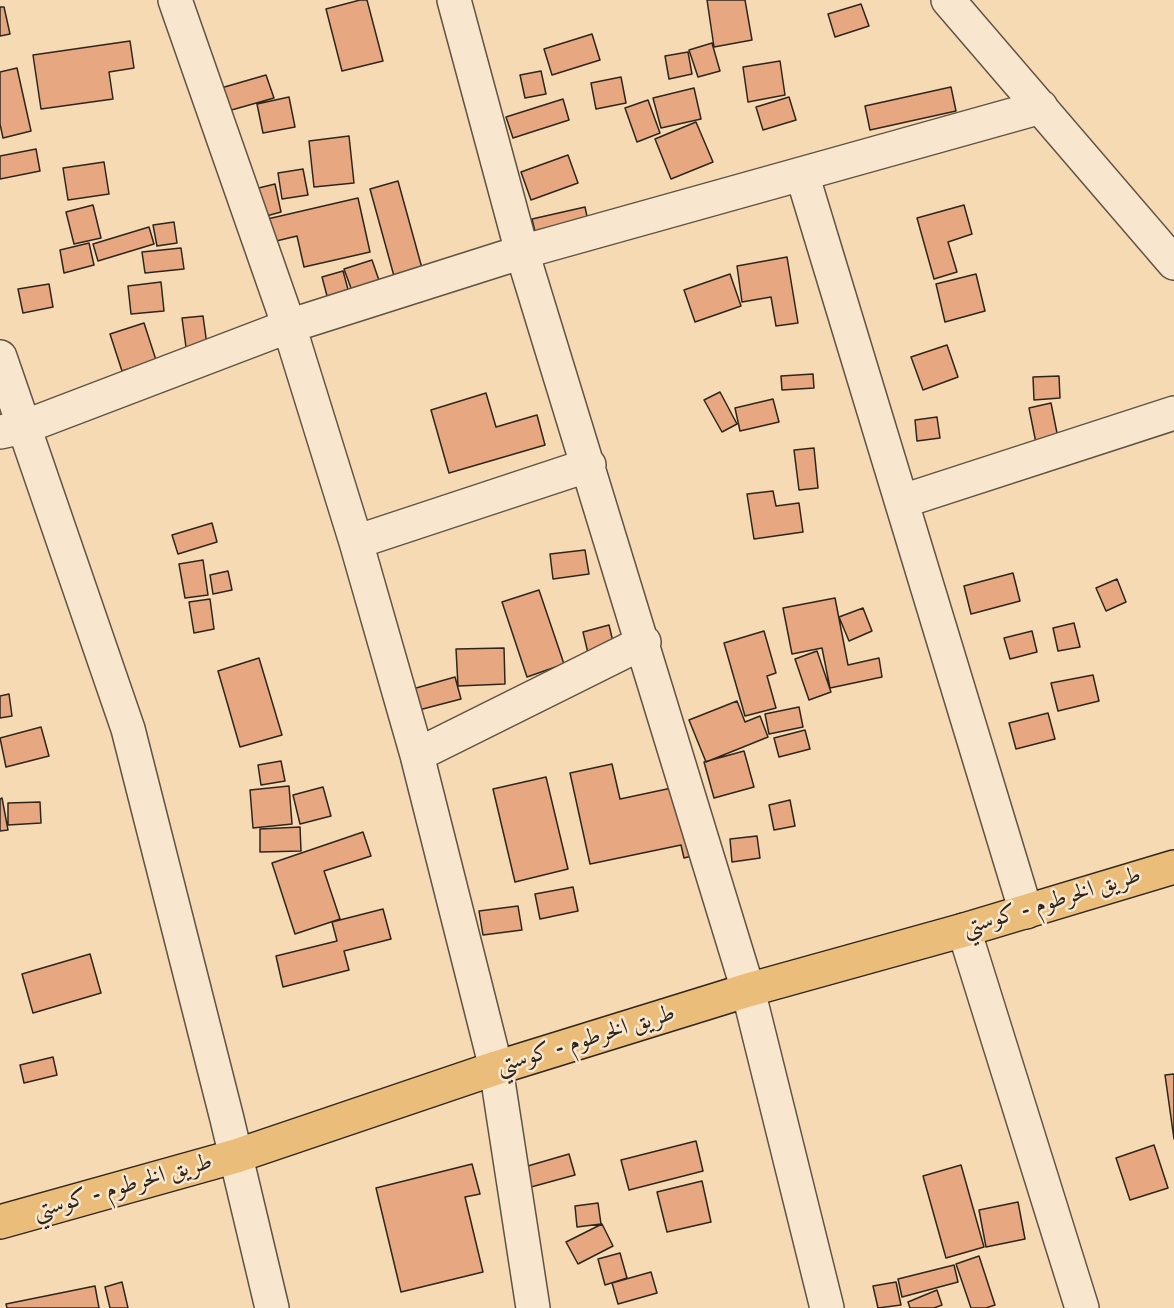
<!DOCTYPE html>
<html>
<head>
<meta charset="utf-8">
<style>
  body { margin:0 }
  canvas { display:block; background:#f5dab4 }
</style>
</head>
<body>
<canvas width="1174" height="1308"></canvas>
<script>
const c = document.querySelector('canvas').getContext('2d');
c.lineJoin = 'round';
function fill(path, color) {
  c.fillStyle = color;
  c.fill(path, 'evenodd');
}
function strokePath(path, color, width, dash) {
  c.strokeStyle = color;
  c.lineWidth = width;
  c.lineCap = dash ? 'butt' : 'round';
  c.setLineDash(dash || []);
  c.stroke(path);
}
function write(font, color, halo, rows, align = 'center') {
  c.font = font + ' "IM FELL DW Pica",Amiri,serif';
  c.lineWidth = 5;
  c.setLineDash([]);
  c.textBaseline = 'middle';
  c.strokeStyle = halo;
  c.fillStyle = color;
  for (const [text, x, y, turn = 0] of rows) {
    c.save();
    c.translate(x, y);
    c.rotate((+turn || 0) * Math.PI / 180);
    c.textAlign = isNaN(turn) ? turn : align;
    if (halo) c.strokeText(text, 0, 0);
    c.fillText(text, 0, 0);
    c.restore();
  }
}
const building = new Path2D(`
  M360,0H367L383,61L342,71L326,9Z
  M707,0H745L752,40L714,47Z
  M861,4L869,26L835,37L828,14Z
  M0,7H4L10,34L0,36Z
  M592,34L600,60L552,75L544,49Z
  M130,41L134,68L109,72L113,99L41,109L33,55Z
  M712,43L720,71L698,77L689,50Z
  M688,52L692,74L669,79L665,56Z
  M780,61L785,95L748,102L743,67Z
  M17,68L31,131L3,138L0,124V72Z
  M541,71L546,94L525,98L520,75Z
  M266,75L274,98L228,111L221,88Z
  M621,77L626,103L596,109L591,83Z
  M951,87L956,111L870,130L865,106Z
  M694,88L701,119L661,128L653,98Z
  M289,97L295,127L263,133L257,104Z
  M789,97L796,120L763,130L756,107Z
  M563,99L569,120L513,138L506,117Z
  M648,100L660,133L637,142L625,108Z
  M696,122L713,162L671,179L655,139Z
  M349,136L354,183L314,187L309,141Z
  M36,149L40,171L0,179V156Z
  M568,155L578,183L531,200L521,172Z
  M104,162L109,194L68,200L63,168Z
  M303,169L308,195L282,199L278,173Z
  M398,181L425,279L397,287L370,189Z
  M275,184L281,212L237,224L230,195Z
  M358,198L370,252L304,267L297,236L268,243L263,220Z
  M93,205L101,238L74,244L66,212Z
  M964,205L972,234L948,242L957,272L934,279L917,218Z
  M585,207L592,240L540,252L532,219Z
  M174,222L177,243L157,246L153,225Z
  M149,227L154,244L98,261L93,244Z
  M89,243L94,265L64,273L60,250Z
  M181,248L184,269L145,273L142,252Z
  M787,257L798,323L776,326L771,297L742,302L737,266Z
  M372,260L383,292L356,302L344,269Z
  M343,271L352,304L331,311L322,277Z
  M730,274L741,306L695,322L684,290Z
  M976,274L985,311L945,322L936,284Z
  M161,282L164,311L131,314L128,286Z
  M49,284L53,307L23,313L18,289Z
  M203,316L207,345L186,347L182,318Z
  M144,323L156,360L122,371L110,334Z
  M947,345L958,377L923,390L911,357Z
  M813,374L814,388L782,390L781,376Z
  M1059,376L1060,398L1034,400L1033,377Z
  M720,392L737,424L722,432L704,400Z
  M486,393L496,427L537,415L545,445L449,473L431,410Z
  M773,399L779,422L740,431L735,408Z
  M1051,403L1061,453L1039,458L1029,408Z
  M937,417L940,438L917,441L915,420Z
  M814,448L818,488L799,490L794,450Z
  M773,491L776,506L799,503L803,532L754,539L747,494Z
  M212,523L217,542L178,554L172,535Z
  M585,550L589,574L553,579L550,554Z
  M203,560L208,595L185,598L179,564Z
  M228,571L232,590L213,594L210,575Z
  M1013,573L1020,601L971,614L964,586Z
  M1117,579L1126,602L1106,611L1096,588Z
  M539,590L564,664L527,677L502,602Z
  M835,598L848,665L879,658L882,677L830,688L822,648L792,654L783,608Z
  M210,599L214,629L194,633L189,602Z
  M863,608L872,631L849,641L839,617Z
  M1074,623L1080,647L1058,651L1053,628Z
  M609,625L614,646L588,653L583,632Z
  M764,631L776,673L767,676L776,708L745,716L724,643Z
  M1032,631L1037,652L1010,659L1004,638Z
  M504,648L505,684L458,686L456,649Z
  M817,651L831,692L809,700L795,659Z
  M259,658L282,735L240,747L218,671Z
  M1093,675L1099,701L1058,711L1051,683Z
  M455,677L461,699L415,711L409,690Z
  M9,694L12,716L0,718V696Z
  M737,701L745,722L760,716L768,737L706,762L689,720Z
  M799,707L803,727L769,734L765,714Z
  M1048,713L1055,739L1016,749L1009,723Z
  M41,727L49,756L6,767L0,738Z
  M805,730L810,749L779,757L774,738Z
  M744,751L754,787L714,798L704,762Z
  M281,761L285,781L261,785L258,765Z
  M612,764L620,799L681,786L696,855L684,858L681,845L590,864L570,773Z
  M546,777L568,869L515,882L493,789Z
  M289,786L292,824L253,828L250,790Z
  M323,787L331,816L300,824L293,795Z
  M2,798L8,830L0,831V799Z
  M790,800L795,826L774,830L769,805Z
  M40,802L41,823L8,825V803Z
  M300,827L301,851L260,852V829Z
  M363,832L371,856L324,871L340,919L295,934L272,863Z
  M757,836L760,858L732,862L730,839Z
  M573,887L578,911L540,919L535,894Z
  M518,906L522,930L483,935L479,911Z
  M383,909L391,939L344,951L349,970L283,987L276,956L337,941L332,922Z
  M90,954L101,993L33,1013L22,974Z
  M53,1057L57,1075L24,1083L20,1065Z
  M1174,1074V1139L1165,1075Z
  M696,1141L703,1171L629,1190L621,1160Z
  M1154,1145L1168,1188L1130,1200L1116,1158Z
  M569,1154L575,1175L520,1190L514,1170Z
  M472,1164L480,1194L465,1197L483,1272L401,1292L376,1188Z
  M961,1165L984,1247L946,1258L923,1176Z
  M702,1181L711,1222L667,1232L657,1192Z
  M1018,1202L1025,1239L986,1247L979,1210Z
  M598,1203L601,1224L577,1227L575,1206Z
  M602,1224L613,1246L578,1264L566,1242Z
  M620,1253L627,1278L605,1285L598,1259Z
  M979,1256L995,1305L986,1308H971L956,1264Z
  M954,1265L958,1282L902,1297L898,1279Z
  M651,1272L657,1293L618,1304L612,1283Z
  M122,1282L128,1308H110L105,1287Z
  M896,1282L901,1305L878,1308L873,1286Z
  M95,1286L99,1308H7L6,1304Z
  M937,1290L942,1305L934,1308H910L908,1302Z`);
fill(building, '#e7a881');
strokePath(building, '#2e261d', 1.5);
const minor = new Path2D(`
  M175,0L289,326L356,542L417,755L496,1068L533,1308
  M454,0L522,252L748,990L827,1308
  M948,0L1174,263
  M802,174L1026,912
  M0,357L128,729L227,1119L272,1308
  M0,432L24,427L289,326L522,252L1041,107
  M903,501L1174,413
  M356,542L589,465
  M417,755L644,642
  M964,930L1082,1308`);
const highway = new Path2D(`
  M0,1222L236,1156L496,1068L748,990L964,930L1174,867`);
strokePath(minor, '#605343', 36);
strokePath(highway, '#2e261d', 36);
strokePath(minor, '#f8e7ce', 33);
strokePath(highway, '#eabd7a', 33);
write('24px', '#2e261d', '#f8e7ce', [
  ["طريق الخرطوم - كوستي",1052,903,-17],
  ["طريق الخرطوم - كوستي",586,1041,-17],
  ["طريق الخرطوم - كوستي",123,1188,-16]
]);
</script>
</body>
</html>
